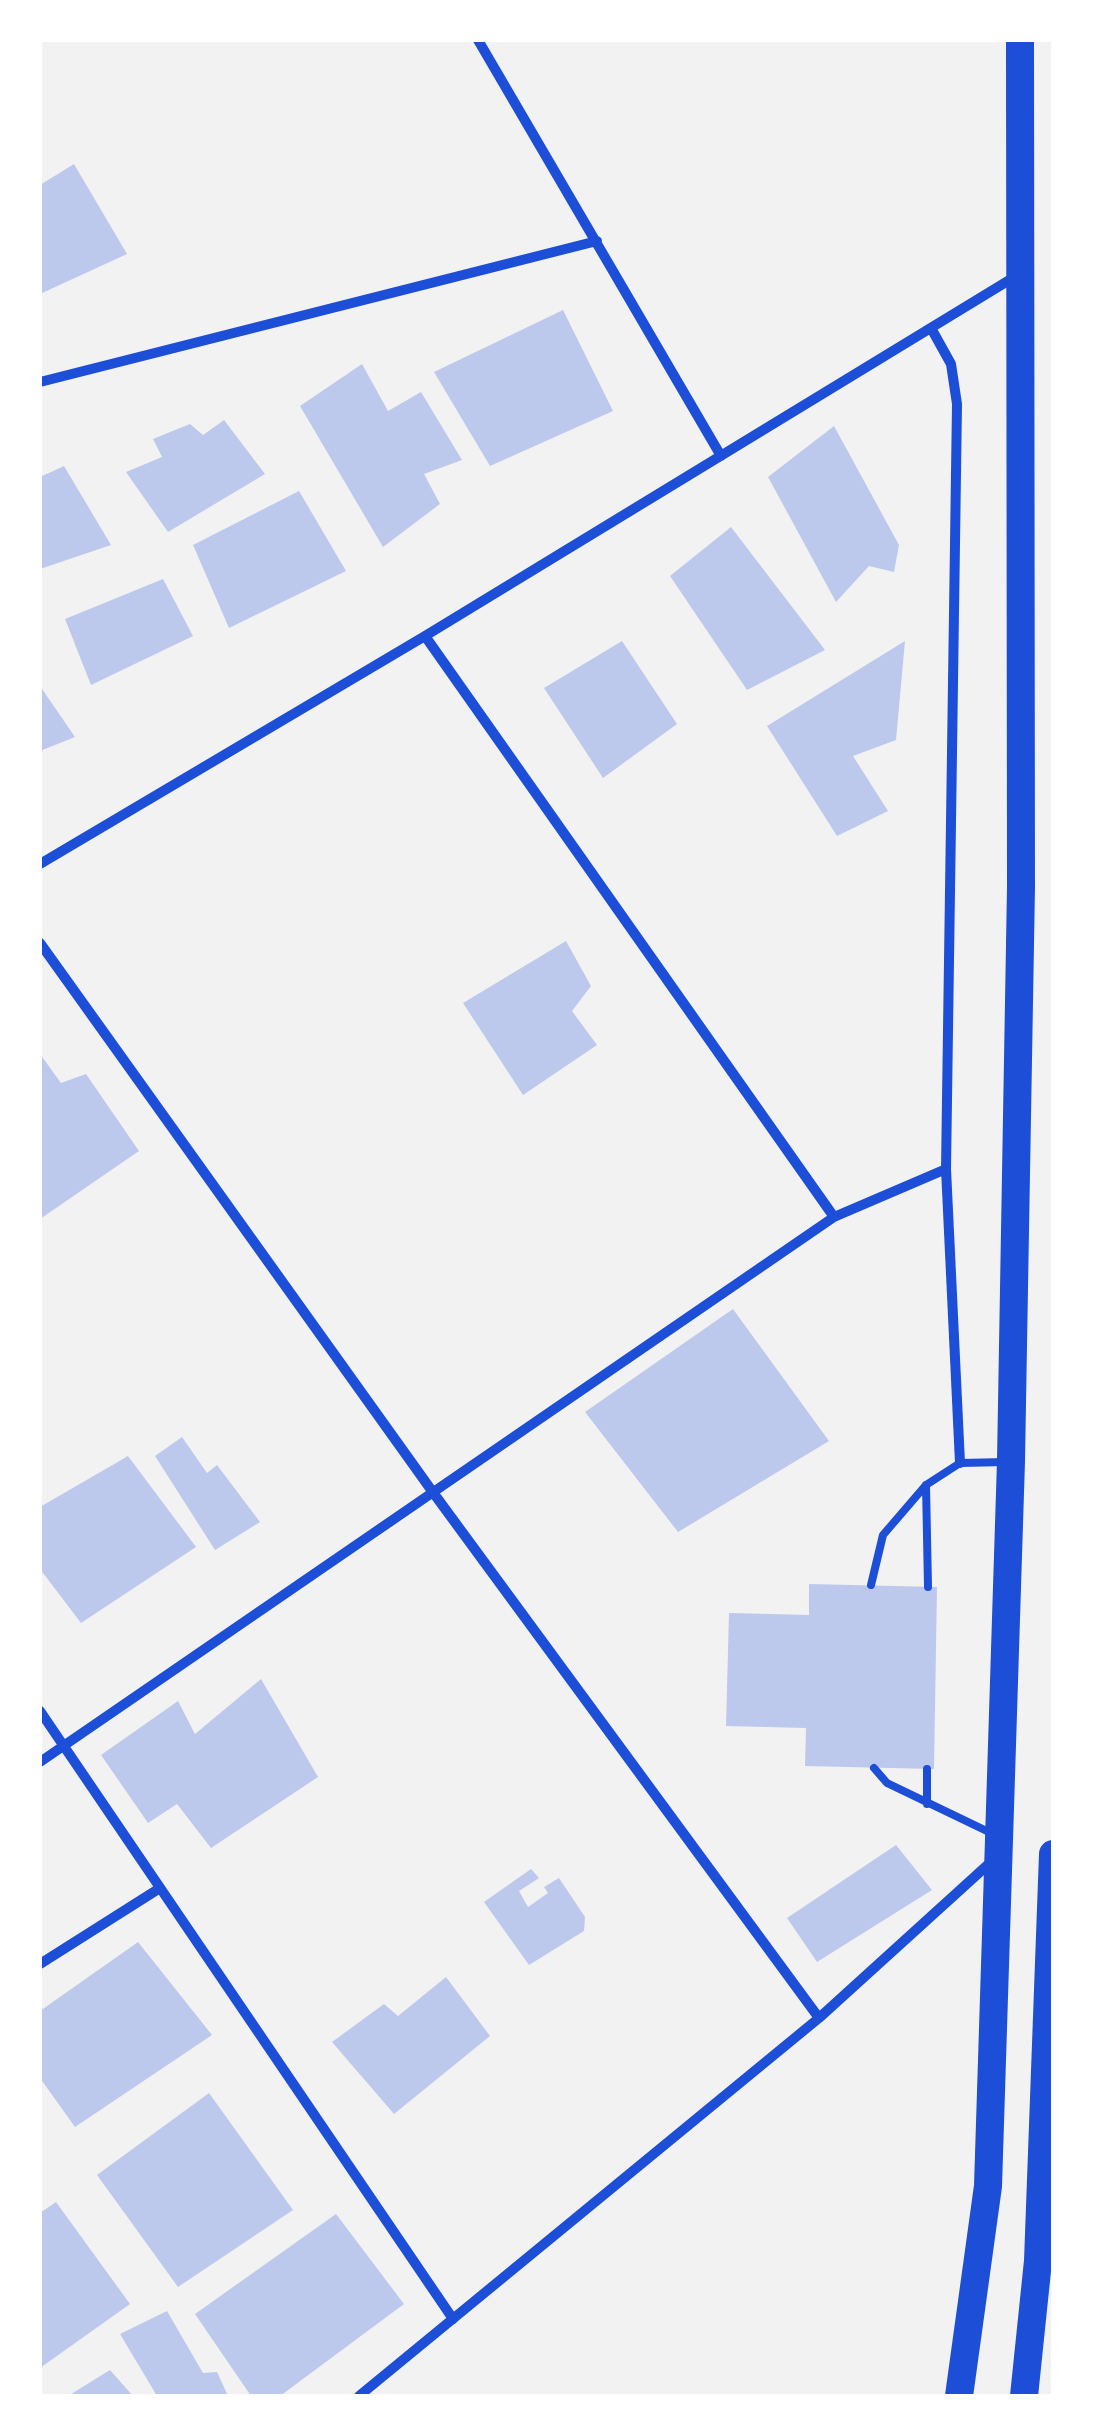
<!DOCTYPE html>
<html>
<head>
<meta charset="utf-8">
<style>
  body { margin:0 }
  #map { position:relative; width:1093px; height:2436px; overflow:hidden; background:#f2f2f2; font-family:Quicksand,sans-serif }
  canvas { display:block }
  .frame { position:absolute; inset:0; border:42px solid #fff; pointer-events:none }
</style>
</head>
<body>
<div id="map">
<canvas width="1093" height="2436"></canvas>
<div class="frame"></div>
</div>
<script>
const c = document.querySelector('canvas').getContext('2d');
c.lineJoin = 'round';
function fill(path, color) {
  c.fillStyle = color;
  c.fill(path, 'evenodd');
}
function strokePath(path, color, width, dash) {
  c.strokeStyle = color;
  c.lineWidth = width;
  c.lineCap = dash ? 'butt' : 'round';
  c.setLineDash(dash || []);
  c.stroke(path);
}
fill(new Path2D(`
  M74,164L127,254L40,294V185Z
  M563,310L613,411L490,466L434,372Z
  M362,364L388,411L421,392L462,460L424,474L440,504L383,547L300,406Z
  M224,420L265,474L168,532L126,472L162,457L153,439L190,424L203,435Z
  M834,426L899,545L894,572L869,566L836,602L768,477Z
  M64,466L111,545L40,569V477Z
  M299,491L346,571L229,628L193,545Z
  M731,527L825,650L747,690L670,576Z
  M163,579L193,636L91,685L65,619Z
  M622,641L677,724L603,778L544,688Z
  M905,641L896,740L853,756L888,811L837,836L767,726Z
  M40,686L75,737L40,751Z
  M566,941L591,986L572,1011L597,1045L523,1095L463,1003Z
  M40,1054L61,1083L86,1074L139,1151L40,1219Z
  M733,1309L829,1441L678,1532L585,1412Z
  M182,1437L207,1473L217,1465L260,1522L215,1550L155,1456Z
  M128,1456L196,1547L81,1623L40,1569V1507Z
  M809,1584L937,1587L934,1769L805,1766L806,1728L726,1726L729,1613L809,1615Z
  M261,1679L318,1777L211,1848L177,1804L148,1823L101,1755L178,1701L195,1734Z
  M896,1845L932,1890L817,1962L787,1918Z
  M531,1869L539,1878L519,1891L528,1907L548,1893L544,1887L559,1878L585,1917L584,1931L529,1965L484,1902Z
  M138,1942L212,2035L75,2127L40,2078V2011Z
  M446,1977L490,2036L394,2114L332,2042L384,2004L398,2016Z
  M209,2093L293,2210L178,2287L97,2175Z
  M56,2202L130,2304L40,2368V2213Z
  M336,2214L404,2304L280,2396H251L195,2314Z
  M167,2311L203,2373L217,2372L228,2396H157L120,2334Z
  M110,2370L133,2396H68Z`), '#bdc9ec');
strokePath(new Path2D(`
  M926,1485L928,1587
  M871,1585L883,1535L926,1485L960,1463L1006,1462
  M874,1768L887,1783L991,1833
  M927,1804V1769`), '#1d4ed8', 8);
strokePath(new Path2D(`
  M478,40L721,456
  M931,328L951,364L957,404L946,1169L960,1463
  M40,382L597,241
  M425,636L834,1217
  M40,864L425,636L1016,276
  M40,943L432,1491L819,2018
  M40,1711L453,2319
  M40,1762L834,1217L946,1169
  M40,1964L160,1888
  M359,2396L819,2018L992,1861`), '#1d4ed8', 10);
strokePath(new Path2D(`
  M959,2396L988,2186L1011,1461L1021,887L1020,40
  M1024,2396L1038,2261L1053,1854`), '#1d4ed8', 28);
</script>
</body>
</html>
